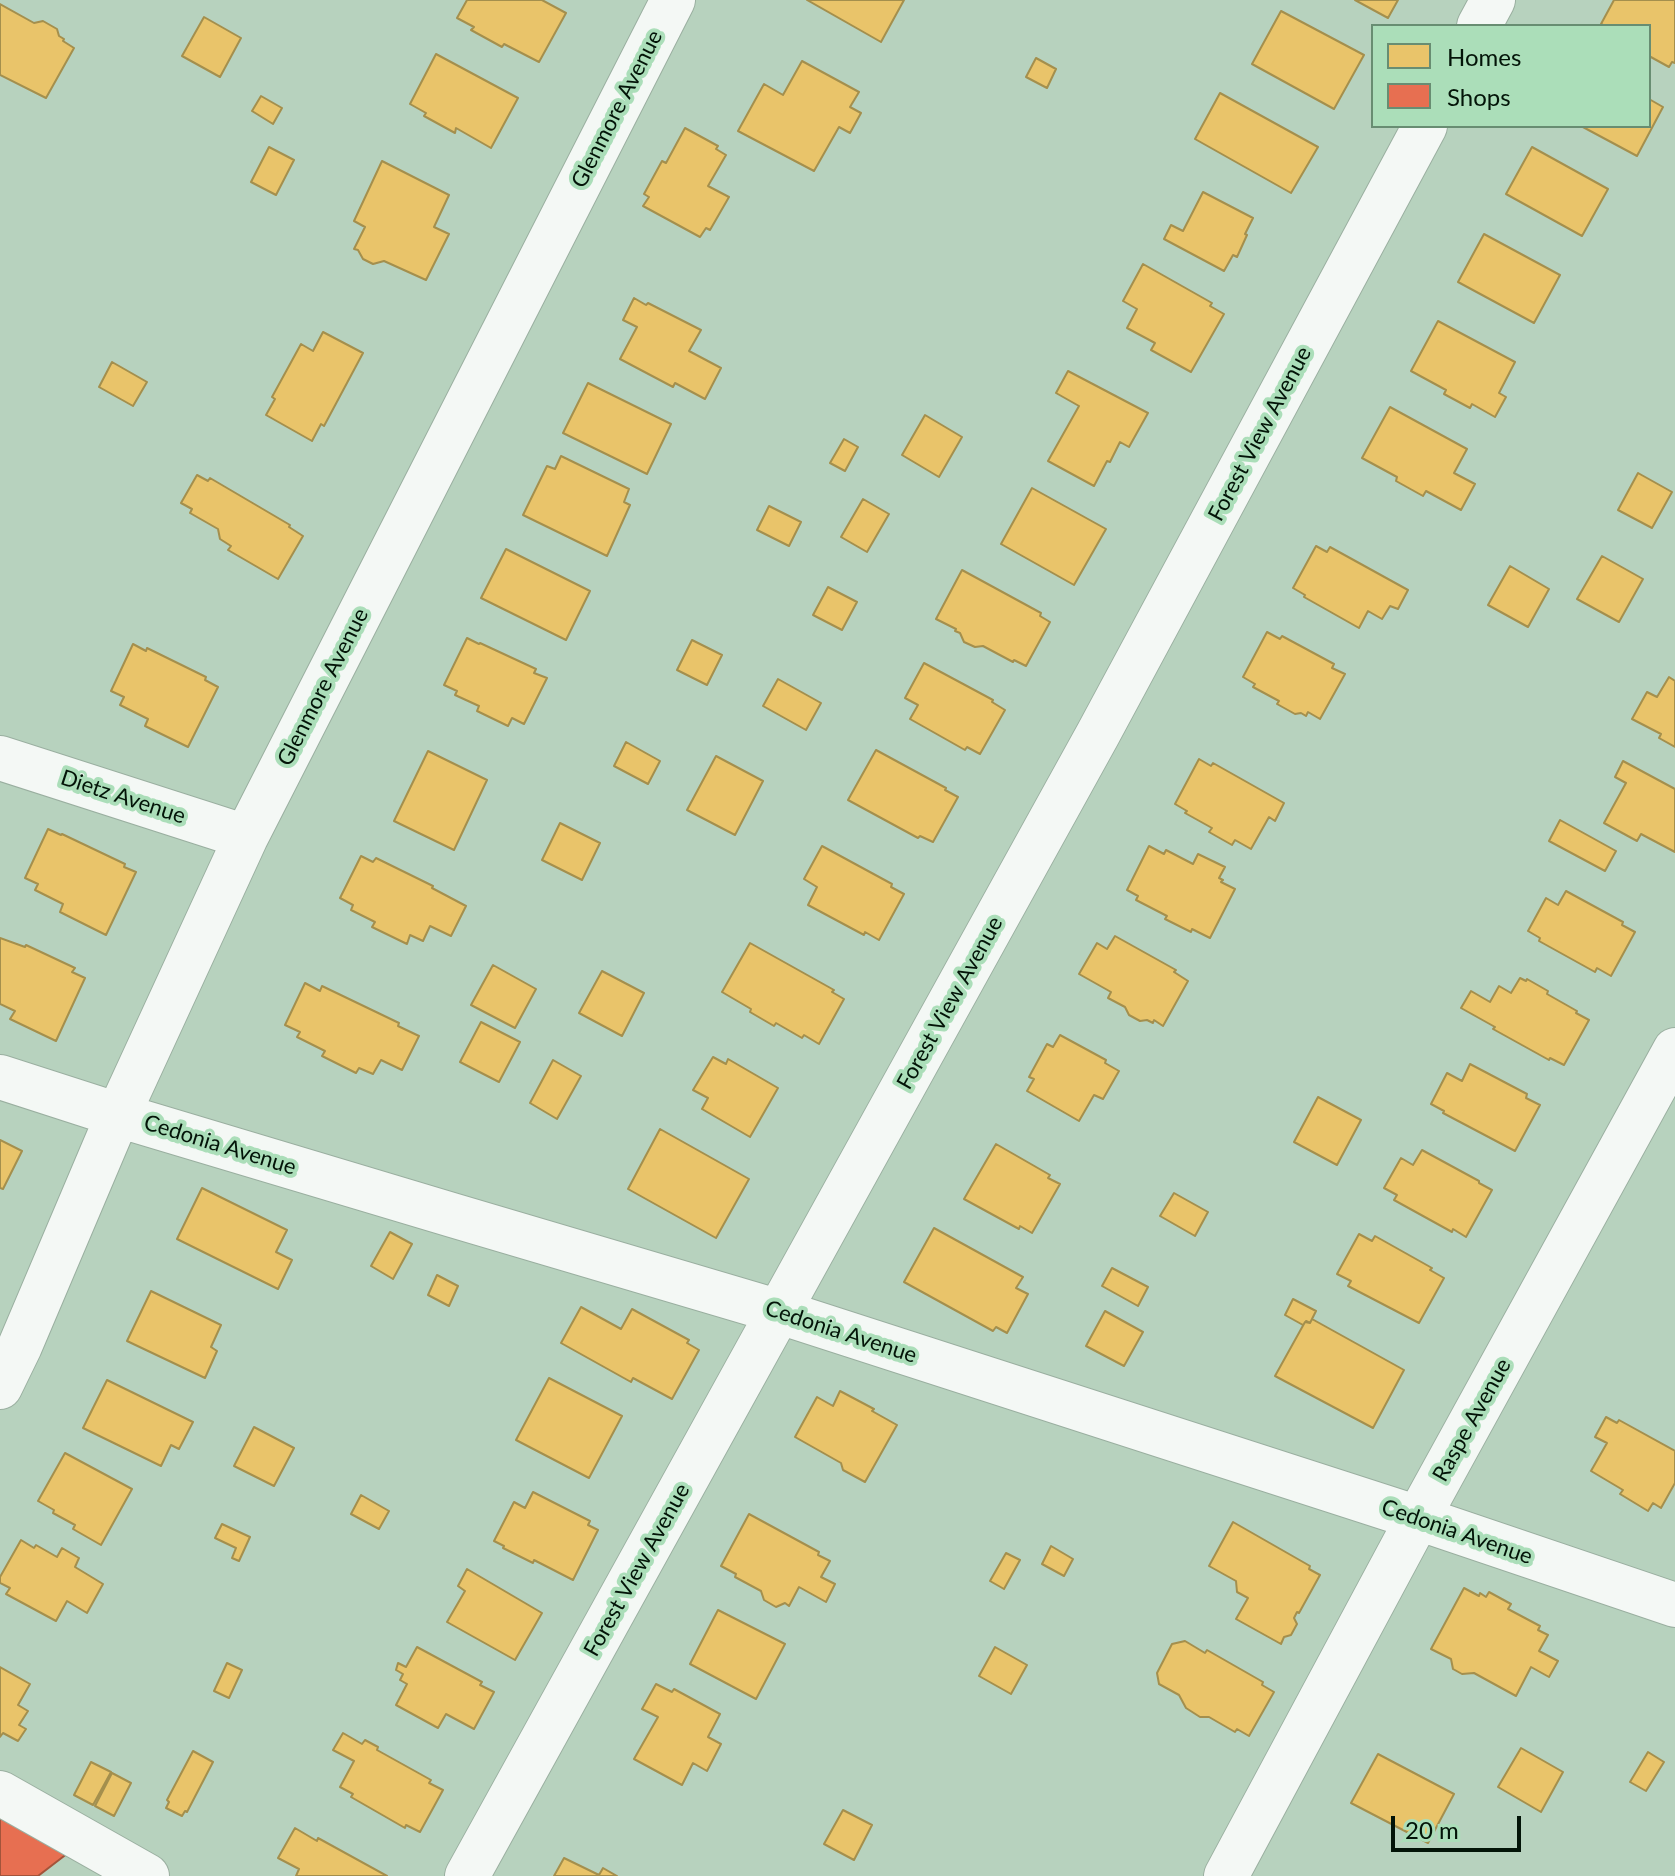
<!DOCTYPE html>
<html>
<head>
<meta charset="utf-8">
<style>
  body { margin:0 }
  #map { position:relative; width:1675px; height:1876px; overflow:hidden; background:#b7d2be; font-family:Lato,sans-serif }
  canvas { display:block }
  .legend { position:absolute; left:1371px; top:24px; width:280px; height:104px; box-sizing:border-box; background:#abdeb9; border:2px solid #688d72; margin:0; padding:10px 14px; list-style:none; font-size:24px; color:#031408 }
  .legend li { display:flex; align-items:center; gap:16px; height:40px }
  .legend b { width:40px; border:2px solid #688d72 }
  .scale { position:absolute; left:1391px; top:1816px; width:130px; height:36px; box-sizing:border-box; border:4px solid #031408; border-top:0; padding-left:10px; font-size:24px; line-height:28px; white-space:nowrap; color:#031408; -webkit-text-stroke:6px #abdeb9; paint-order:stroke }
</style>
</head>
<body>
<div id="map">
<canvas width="1675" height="1876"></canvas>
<ul class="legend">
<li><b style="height:22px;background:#e9c46a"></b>Homes</li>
<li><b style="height:22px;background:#e76f51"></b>Shops</li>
</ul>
<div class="scale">20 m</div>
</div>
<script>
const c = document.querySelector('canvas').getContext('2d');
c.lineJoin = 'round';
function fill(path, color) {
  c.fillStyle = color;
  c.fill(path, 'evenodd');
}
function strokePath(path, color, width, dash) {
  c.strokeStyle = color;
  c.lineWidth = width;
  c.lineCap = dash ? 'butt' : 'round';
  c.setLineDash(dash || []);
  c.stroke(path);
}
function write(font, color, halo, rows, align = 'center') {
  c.font = font + ' Lato,sans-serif';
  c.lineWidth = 8;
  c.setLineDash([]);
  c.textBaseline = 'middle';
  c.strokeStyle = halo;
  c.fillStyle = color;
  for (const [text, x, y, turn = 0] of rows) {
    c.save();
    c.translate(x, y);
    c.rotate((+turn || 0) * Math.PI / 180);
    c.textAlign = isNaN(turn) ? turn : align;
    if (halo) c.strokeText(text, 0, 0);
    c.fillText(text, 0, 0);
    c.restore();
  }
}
const homes = new Path2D(`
  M467,0H542L566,13L539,62L504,44L502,47L471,30L474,27L457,18Z
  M807,0H904L881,42Z
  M1355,0H1398L1388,18Z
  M1614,0H1675V63L1672,62L1669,67L1649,56V26H1605L1601,24Z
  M0,4L34,23L43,21L57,29L59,36L64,39L63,41L74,48L46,98L0,75Z
  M1281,11L1364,55L1334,109L1252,64Z
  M204,17L241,38L220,77L182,56Z
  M436,54L518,98L491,148L456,128L455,133L424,116L426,113L410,104Z
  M1036,58L1056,69L1047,88L1026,77Z
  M802,61L859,92L850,107L861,113L850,133L839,127L814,171L738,131L764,84L783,95Z
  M1220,93L1318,147L1291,193L1195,139Z
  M261,96L282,108L273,124L252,111Z
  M1649,99L1663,107L1637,156L1581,126H1649Z
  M685,128L718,146L716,149L726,155L708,186L729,197L710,230L706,228L700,237L643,206L649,197L644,194L662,161L666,163Z
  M269,147L294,160L276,195L251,182Z
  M1532,147L1608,189L1582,236L1506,194Z
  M382,161L449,195L434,227L449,234L426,280L384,261L373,264L363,259L358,250L354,249L365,227L354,221Z
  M1203,192L1253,218L1245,234L1247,235L1237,257L1233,255L1224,271L1164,239L1171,225L1183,231Z
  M1484,234L1560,275L1534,323L1458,282Z
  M1143,264L1212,303L1210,306L1224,314L1191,372L1151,350L1155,343L1127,328L1137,309L1123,301Z
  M634,298L646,305L648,303L701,330L689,351L721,368L705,399L675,383L673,387L620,359L637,327L623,320Z
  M1438,321L1515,362L1499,393L1506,397L1495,417L1472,404L1470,408L1444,394L1446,390L1411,371Z
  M323,332L363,353L324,426L321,424L312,441L266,415L275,399L272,397L301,344L313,351Z
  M112,362L147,382L133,406L99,387Z
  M1068,371L1148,413L1129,447L1120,442L1110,462L1107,461L1094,486L1048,461L1079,406L1056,393Z
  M588,383L671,424L647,474L563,433Z
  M1390,407L1467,449L1454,473L1475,484L1461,510L1426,491L1423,496L1396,481L1397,477L1362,458Z
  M925,415L962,437L939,477L902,455Z
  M844,439L858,447L845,471L830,463Z
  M561,456L629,489L624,502L630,505L607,556L523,515L547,466L555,469Z
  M1638,473L1672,492L1652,528L1618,510Z
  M197,475L208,481L210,478L290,525L289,527L303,536L278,579L228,550L231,546L220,539L218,529L190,513L192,509L181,503Z
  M1032,488L1106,529L1074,585L1001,544Z
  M863,499L889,514L867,552L841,537Z
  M769,506L801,522L789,546L757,530Z
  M1316,546L1327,552L1330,547L1408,590L1398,609L1390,606L1382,619L1368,611L1359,628L1304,597L1305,595L1293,588Z
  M506,549L590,591L566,640L481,598Z
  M1602,556L1643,579L1619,622L1577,599Z
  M1510,566L1549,589L1528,627L1488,605Z
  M962,570L1041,613L1040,616L1050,622L1026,666L1014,660L1013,662L983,646L975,647L964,642L960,633L955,631L956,629L936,619Z
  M828,587L857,602L842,630L813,615Z
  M1267,632L1280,639L1282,636L1334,664L1332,668L1345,674L1320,719L1308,712L1306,716L1301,713L1295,714L1277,704L1279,701L1253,687L1255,684L1243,677Z
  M467,638L479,644L480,643L536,669L534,673L547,678L524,724L512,718L508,726L477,711L479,706L455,695L457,691L444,685Z
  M692,640L722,655L707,685L677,670Z
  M133,644L146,651L147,648L206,677L205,680L218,687L188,747L145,726L148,719L120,705L124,697L111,691Z
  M924,663L993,700L992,702L1005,710L980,754L967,747L965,750L910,719L918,705L905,698Z
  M1669,677L1675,681V747L1659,738L1661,734L1632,719L1647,692L1657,697Z
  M778,679L821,703L806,730L763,706Z
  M626,742L660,761L648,784L614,766Z
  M876,750L946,788L945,790L958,797L933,842L920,836L918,838L848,800Z
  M428,751L487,780L454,850L394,821Z
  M716,756L763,781L735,835L687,810Z
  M1199,759L1211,766L1213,763L1284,803L1275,821L1269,817L1251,849L1235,840L1232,845L1209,832L1212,828L1185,813L1187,811L1175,804Z
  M1623,761L1675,789V852L1641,834L1637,841L1604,823L1626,783L1615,777Z
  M1560,820L1616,851L1605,871L1549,841Z
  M560,823L600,843L582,880L542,860Z
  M48,829L61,835L62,834L125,864L124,867L136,872L106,935L60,912L63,904L35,890L38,884L25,878Z
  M822,846L892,884L891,887L904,894L879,940L865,932L864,935L808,905L817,887L804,879Z
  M1149,846L1164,854L1166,850L1193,864L1198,854L1225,867L1219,878L1223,880L1221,882L1235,889L1210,938L1192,929L1191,932L1165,919L1167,916L1136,900L1138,896L1127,890Z
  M361,856L373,862L376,858L433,886L432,888L466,906L451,936L430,926L423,941L410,935L407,944L372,927L375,922L351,910L353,905L340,898Z
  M1566,891L1623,922L1622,925L1635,932L1611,976L1597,968L1595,972L1539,941L1540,938L1528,931L1546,898L1558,905Z
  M1115,936L1176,970L1174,972L1188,981L1163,1026L1154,1020L1153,1023L1147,1020L1140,1021L1129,1015L1125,1007L1108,998L1111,992L1079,974L1097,943L1107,949Z
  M0,938L25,947L26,945L75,968L72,972L85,978L56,1041L10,1019L15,1011L0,1004Z
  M750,943L834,990L832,992L844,999L819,1044L804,1035L802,1038L776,1023L774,1026L750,1012L751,1009L722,992Z
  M493,965L536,989L515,1028L471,1005Z
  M602,971L644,993L622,1036L579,1013Z
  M1520,978L1526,981L1527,979L1548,991L1547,994L1577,1011L1576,1013L1589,1020L1564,1065L1550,1058L1549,1060L1493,1029L1495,1027L1461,1008L1471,991L1490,1002L1499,986L1511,993Z
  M305,983L320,991L322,986L399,1023L398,1026L419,1036L402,1070L381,1060L373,1074L359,1068L356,1073L322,1056L325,1051L297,1037L300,1032L285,1025Z
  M481,1022L520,1042L499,1082L460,1062Z
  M1060,1035L1106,1060L1105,1063L1119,1071L1103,1099L1094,1095L1079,1121L1027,1091L1034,1079L1029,1077L1047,1044L1053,1047Z
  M713,1057L726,1064L728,1059L778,1088L750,1137L702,1109L708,1098L693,1090Z
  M553,1060L581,1076L557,1119L530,1103Z
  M1470,1064L1527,1094L1526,1098L1540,1105L1515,1151L1443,1113L1444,1111L1431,1104L1447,1073L1462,1081Z
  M1318,1097L1361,1120L1337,1165L1294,1142Z
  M660,1129L749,1179L716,1238L628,1189Z
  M0,1140L22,1151L3,1189L0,1188Z
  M996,1144L1050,1175L1048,1178L1060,1184L1032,1233L1020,1226L1019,1229L964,1199Z
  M1422,1150L1479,1181V1183L1492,1190L1466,1237L1453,1229L1452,1232L1394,1200L1397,1195L1384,1188L1401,1158L1413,1165Z
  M202,1188L287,1230L276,1252L292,1260L278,1289L177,1239Z
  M1174,1193L1208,1212L1195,1236L1160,1216Z
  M934,1228L1023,1277L1016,1288L1028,1294L1007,1333L996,1327L993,1331L904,1282Z
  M390,1232L412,1244L393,1279L371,1266Z
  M1359,1234L1372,1241L1375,1236L1432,1268L1430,1270L1444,1278L1419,1323L1348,1286L1351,1281L1337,1274Z
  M1112,1268L1148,1287L1138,1306L1102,1286Z
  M437,1275L458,1286L449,1306L428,1295Z
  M151,1291L221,1325L211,1347L217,1351L205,1378L127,1341Z
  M1293,1299L1316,1311L1310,1323L1306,1321L1303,1325L1285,1315Z
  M581,1307L621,1329L632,1309L689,1340L687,1343L699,1350L672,1399L633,1378L631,1382L561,1343Z
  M1105,1311L1143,1332L1124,1366L1086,1346Z
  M1312,1319L1404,1370L1373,1428L1275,1376L1305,1322L1310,1323Z
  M549,1378L622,1416L589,1478L516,1440Z
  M107,1380L193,1422L179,1449L171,1445L161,1466L83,1428Z
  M840,1391L874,1409L872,1411L897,1425L865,1482L843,1470L841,1463L795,1437L817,1397L833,1406Z
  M1606,1417L1617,1423L1619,1420L1675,1451V1483L1661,1508L1653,1503L1648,1511L1620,1494L1623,1490L1591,1471L1607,1443L1595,1437Z
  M254,1427L294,1448L274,1486L234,1466Z
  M65,1453L132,1489L101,1545L73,1529L75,1525L53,1513L54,1510L38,1501Z
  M533,1492L590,1521L588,1525L598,1530L573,1580L534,1560L533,1563L503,1548L504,1546L494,1541L514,1502L525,1508Z
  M361,1495L389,1511L379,1529L351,1514Z
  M749,1514L819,1552L818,1555L830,1561L821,1577L835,1584L826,1602L799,1587L789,1606L785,1603L776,1607L764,1600L761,1591L735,1577L736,1574L721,1566Z
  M1233,1522L1310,1566L1309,1569L1320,1575L1299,1613L1297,1612L1294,1618L1297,1624L1291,1635L1284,1637L1281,1644L1236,1619L1248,1598L1237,1592L1236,1581L1209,1566Z
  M222,1524L250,1537L239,1561L232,1558L236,1548L215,1538Z
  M21,1540L34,1548L36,1545L57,1557L62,1548L79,1558L75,1567L103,1584L87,1613L67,1601L56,1621L6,1594L10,1588L0,1583V1577Z
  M1051,1546L1073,1559L1064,1576L1042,1564Z
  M1006,1553L1020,1560L1004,1589L990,1581Z
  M467,1569L542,1613L515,1660L447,1622L465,1591L458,1586Z
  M1464,1588L1479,1596L1480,1593L1486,1597L1489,1592L1511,1604L1508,1609L1540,1626L1538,1630L1548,1635L1539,1651L1558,1661L1549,1677L1531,1667L1516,1696L1474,1673L1462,1674L1453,1669L1451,1659L1431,1649Z
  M718,1610L785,1644L756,1699L690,1664Z
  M1185,1641L1205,1653L1207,1650L1263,1682L1262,1685L1274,1692L1249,1736L1237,1729L1235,1732L1209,1717H1200L1186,1708L1179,1695L1159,1684L1157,1673L1172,1644Z
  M417,1647L482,1682L480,1685L494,1692L474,1729L446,1714L438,1728L396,1705L407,1684L400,1680L403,1674L396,1670L398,1663L406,1667Z
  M995,1647L1027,1665L1011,1694L979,1676Z
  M227,1663L242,1670L229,1698L214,1691Z
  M0,1667L30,1684L18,1705L28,1711L19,1725L26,1729L18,1741L3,1733L0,1737Z
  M656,1684L672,1692L674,1689L720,1714L708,1737L721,1744L707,1771L693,1763L682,1785L634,1759L658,1717L642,1709Z
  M343,1733L362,1744L365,1740L378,1747L377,1750L431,1780L429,1783L443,1790L420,1832L406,1825L405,1828L351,1797L353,1794L340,1787L354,1761L333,1750Z
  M1521,1748L1563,1772L1541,1812L1498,1787Z
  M193,1751L213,1762L187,1812L185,1811L182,1816L166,1808L169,1802L167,1800Z
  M1648,1752L1664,1762L1646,1791L1630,1782Z
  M1378,1754L1454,1794L1428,1843L1351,1803Z
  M91,1762L111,1772L93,1805L74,1795Z
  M112,1773L131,1783L114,1816L95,1806Z
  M843,1810L872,1825L854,1860L824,1844Z
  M295,1828L317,1841L318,1838L387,1876H296L299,1869L278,1858Z
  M564,1858L599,1875L603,1868L617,1876H554Z`);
fill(homes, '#e9c46a');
strokePath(homes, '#a48f4d', 2);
const shops = new Path2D(`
  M0,1816L68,1853L38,1876H0Z`);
fill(shops, '#e76f51');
strokePath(shops, '#a3543b', 2);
const minor = new Path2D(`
  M1479,26L1493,0
  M0,758L246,837
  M0,1077L118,1115L452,1215L780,1312L1418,1518L1675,1605
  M0,1387L20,1346L118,1115L246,837L673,0
  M0,1793L147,1876
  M467,1876L1098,734L1425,126
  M1226,1876L1418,1518L1675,1050`);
strokePath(minor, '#9aafa0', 46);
strokePath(minor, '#f4f8f5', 44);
write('22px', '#031408', '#abdeb9', [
  ["Glenmore Avenue",617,109,-63],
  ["Forest View Avenue",1260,434,-62],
  ["Glenmore Avenue",323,687,-63],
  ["Dietz Avenue",123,797,18],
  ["Forest View Avenue",950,1003,-61],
  ["Cedonia Avenue",220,1145,17],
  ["Cedonia Avenue",841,1332,18],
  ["Raspe Avenue",1472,1420,-61],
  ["Cedonia Avenue",1457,1532,19],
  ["Forest View Avenue",637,1570,-61]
]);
</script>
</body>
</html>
